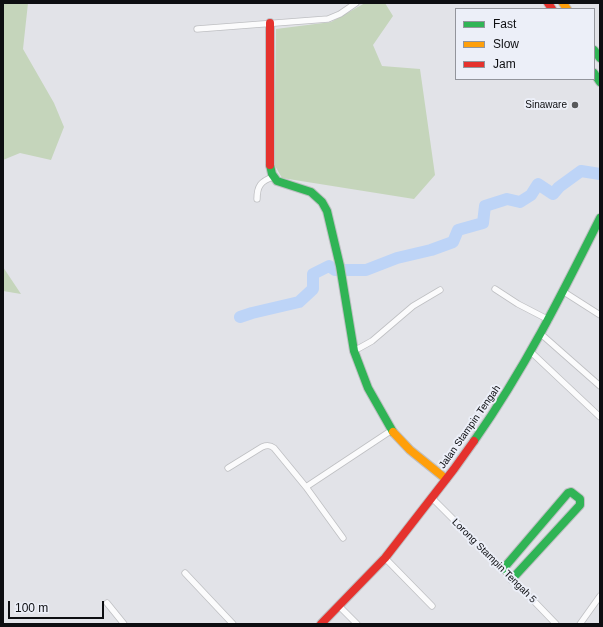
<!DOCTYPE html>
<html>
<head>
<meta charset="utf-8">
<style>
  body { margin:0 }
  #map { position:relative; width:603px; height:627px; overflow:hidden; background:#e2e3e8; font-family:Helvetica,sans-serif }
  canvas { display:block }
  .frame { position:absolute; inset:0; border:4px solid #0d0e11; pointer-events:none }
  .legend { position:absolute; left:455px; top:8px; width:140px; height:72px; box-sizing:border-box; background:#eceff8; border:1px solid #93959c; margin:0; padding:5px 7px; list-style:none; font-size:12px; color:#0d0e11 }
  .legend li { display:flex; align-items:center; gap:8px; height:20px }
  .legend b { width:20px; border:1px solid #93959c }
  .scale { position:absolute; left:8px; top:601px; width:96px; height:18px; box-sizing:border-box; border:2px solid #0d0e11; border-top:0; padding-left:5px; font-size:12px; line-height:14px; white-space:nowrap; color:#0d0e11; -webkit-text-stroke:3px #eceff8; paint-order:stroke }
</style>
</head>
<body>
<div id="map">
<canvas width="603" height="627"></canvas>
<div class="frame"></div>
<ul class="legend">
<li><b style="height:5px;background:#30b455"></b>Fast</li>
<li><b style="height:5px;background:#ff9f0a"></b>Slow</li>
<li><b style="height:5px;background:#e5322d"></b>Jam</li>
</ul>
<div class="scale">100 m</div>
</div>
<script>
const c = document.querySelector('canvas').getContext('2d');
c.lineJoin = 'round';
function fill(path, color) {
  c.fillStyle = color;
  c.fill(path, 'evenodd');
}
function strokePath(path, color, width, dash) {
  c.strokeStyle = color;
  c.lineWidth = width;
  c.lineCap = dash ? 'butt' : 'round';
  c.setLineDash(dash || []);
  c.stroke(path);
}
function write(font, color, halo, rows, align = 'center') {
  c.font = font + ' Helvetica,sans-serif';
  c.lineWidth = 4;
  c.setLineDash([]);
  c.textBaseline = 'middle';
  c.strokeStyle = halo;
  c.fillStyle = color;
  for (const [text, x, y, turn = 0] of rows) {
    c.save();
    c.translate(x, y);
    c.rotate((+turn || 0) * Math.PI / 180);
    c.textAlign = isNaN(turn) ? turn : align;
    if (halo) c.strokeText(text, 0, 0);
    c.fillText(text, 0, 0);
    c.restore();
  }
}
fill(new Path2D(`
  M3,3H28L23,49L54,103L64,127L51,160L20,153L3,160Z
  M365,3H385L393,16L373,45L382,66L420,69L435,175L414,199L282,178L274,164L276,29L331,22Z
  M3,267L21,294L3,291Z`), '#c5d5bb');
strokePath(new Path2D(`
  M240,317L252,313L299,302L313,289V274L329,266L335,270H366L397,258L431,250L453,242L458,230L483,223L485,206L507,199L520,202L531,195L538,184L553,194L559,187L581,171L600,174`), '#bdd4f7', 12);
const street = new Path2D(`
  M197,29L328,19L340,14L356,3
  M257,199C257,186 261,181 273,177
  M495,289L518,304L549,320
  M564,292L600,315
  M541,334L600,386
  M354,351L372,341L413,306L440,290
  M531,352L600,417
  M228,468L262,447C267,445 270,445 274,448L306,487L343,538
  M306,487L392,430
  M432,498L503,569L556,624
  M385,558L432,606
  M185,573L233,624
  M107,603L124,624
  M339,606L357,624
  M580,624L600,596`);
const fast = new Path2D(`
  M594,50L600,58
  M594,73L600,82
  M270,165L272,174L277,181L311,192L322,202L327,211L340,266L354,351L368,388L393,432
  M474,441C524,370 561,296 600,218
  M503,569L568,493L571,492L580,499V505L512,579`);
const slow = new Path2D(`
  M563,3L567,9
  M393,432L410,450L446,479`);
const jam = new Path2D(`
  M548,3L552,9
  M270,23V165
  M321,624L385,558L454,469L474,441`);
strokePath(street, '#bebfc2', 7);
strokePath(fast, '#bebfc2', 10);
strokePath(slow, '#bebfc2', 10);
strokePath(jam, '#bebfc2', 10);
strokePath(street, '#fbfbfc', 5.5);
strokePath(fast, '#30b455', 8);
strokePath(slow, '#ff9f0a', 8);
strokePath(jam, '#e5322d', 8);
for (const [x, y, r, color] of [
  [575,105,4,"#58595c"]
]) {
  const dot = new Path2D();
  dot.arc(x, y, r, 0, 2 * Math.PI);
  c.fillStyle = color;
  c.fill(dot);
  strokePath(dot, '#eceff8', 1.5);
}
write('10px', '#0d0e11', '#eceff8', [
  ["Sinaware",567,105]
], 'right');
write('10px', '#0d0e11', '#eceff8', [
  ["Jalan Stampin Tengah",470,427,-55],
  ["Lorong Stampin Tengah 5",494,561,45]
]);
</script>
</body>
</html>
